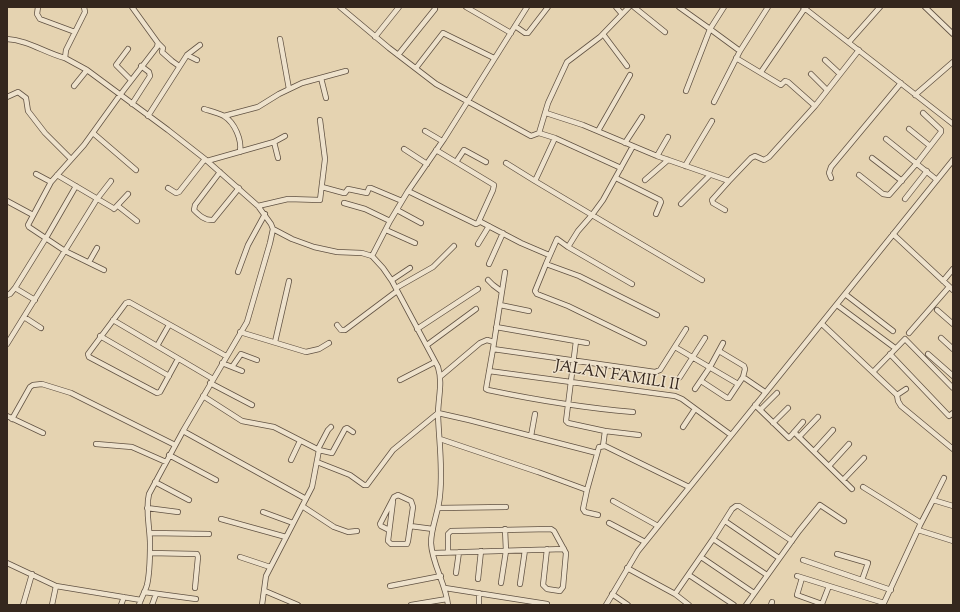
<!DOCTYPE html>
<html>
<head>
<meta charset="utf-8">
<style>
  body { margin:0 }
  #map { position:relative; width:960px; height:612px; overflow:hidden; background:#e5d3b1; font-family:"Sorts Mill Goudy",serif }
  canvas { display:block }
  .frame { position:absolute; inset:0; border:8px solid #35271e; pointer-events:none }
</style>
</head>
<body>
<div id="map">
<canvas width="960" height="612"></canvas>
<div class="frame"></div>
</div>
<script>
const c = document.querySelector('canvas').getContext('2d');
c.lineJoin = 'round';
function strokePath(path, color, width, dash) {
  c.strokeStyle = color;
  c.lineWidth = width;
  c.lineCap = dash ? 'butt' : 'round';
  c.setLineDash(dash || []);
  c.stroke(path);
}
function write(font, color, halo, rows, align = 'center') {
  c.font = font + ' "Sorts Mill Goudy",serif';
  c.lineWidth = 3;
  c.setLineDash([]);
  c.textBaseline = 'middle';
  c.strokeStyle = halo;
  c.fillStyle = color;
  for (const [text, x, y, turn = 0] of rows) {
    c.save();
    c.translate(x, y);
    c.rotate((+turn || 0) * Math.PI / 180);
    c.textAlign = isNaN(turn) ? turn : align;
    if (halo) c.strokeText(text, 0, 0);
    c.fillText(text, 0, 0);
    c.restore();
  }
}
const street = new Path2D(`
  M38,7L37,14L40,19L75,32
  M84,7L85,12L66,50L65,58L87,70L168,130L205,159L258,206L271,224L273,229L270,243L247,322L183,431L149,494C145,511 150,527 150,544C150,557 150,572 147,585C145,592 141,598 139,605
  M340,7L389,48L436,84L531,136L539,133L548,103L567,62L600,37L629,7
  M466,7L511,33
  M616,7L622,14
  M634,7L665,32
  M679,7L710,29L724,7
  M803,7L953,124
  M925,7L953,34
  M515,26L525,33H528L548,7
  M603,34L627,66
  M375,37L399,7
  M7,39C28,40 45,53 65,58
  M280,39L289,89
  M849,42L880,7
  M158,43L163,48L162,52L172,61L179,66
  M128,49L116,65L131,80
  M740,51L768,7
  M187,55L197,60
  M398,55L435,9
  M736,58L781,85L785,81L788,82L815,106
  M825,60L840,74
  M416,68L443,33L494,58
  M761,72L805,8
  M811,74L827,90
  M321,78L326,98
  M74,86L87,70
  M686,91L710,29L740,51L714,102
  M915,95L953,62
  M7,97L18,92L26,98L28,111L45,133L71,159
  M132,104L150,76L149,72L141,66
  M204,109C210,111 218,113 224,116C235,123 242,140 240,152
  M546,113L583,125L657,156L729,181L751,158L755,156L764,160L769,157L815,106L859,50
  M148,116L187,55L200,45
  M224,116L258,107L279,94L302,83L346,71
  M909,129L930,146
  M425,131L442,141
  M598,131L630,75
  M93,133L136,170
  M539,133L555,138L621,168
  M886,139L937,180
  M274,142L278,158
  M625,143L642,117
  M633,146L603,200L592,215L702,280
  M404,149L427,164
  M657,156L668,137
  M872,158L902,181
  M207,161L274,142L285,136
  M456,162L464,150L486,162
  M506,163L535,181L555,138
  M685,166L712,121
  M220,172L195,205L194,210C199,215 205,221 213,220L239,188
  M36,174L51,182
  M57,175L113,208L114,209L128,194
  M859,175L883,194L889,195L917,163L941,132V130L923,113
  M616,178L660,200L661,202L656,214
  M831,178L829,173L831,167L901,83
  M645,180L668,160
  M535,181L592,215L578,231L568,247
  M322,187L344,193H345L348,189L367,193L369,188H371L402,201
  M168,188L176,193L179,192L205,159
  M408,191L476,224L478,223L493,190L494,185L436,150
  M905,199L927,171
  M7,201L33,215
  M344,203L365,209L390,221
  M681,204L710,175
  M118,206L137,221
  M258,206L288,199L320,200L325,159L320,120
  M397,210L421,223
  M725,210L713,203L712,200L729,181
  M479,221L521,243L549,255
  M273,229L292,239L314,247L337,252L362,253L372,256L383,268L392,281L438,367C443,383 438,398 438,415C439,442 443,468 440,495C439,511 431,527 431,543C432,564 446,584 448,605
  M386,230L415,243
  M893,234L953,290
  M478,244L489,226
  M372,256L390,221L408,191L444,139L527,7
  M89,262L97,248
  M489,264L503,233
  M546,264L535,291L537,294L568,306L644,343
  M104,270L65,251L29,227L28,225L51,182L84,145L120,95L157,47L158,43L132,7
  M238,272L248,245L265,214
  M505,272L493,349L655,372L660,370L686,329
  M392,280L410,268
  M488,280L493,285L501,291
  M943,281L953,269
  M632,284L568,247L557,239L546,264L579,276L657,315
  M396,288L433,267L454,246
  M845,294L893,331
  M7,295L10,294L15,288
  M35,300L15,288L46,238L76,186
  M500,305L529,311
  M837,305L895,348
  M937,310L953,324
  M24,317L41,328
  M113,320L213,379
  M822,324L897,395L898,401L901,406L953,449
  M337,325L341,330H345L397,291
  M496,327L587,343
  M417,329L478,289
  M240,332L306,352L319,349L329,343
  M909,333L949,287
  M100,336L169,376
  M941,338L953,349
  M576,341L566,421L568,423L605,431L639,435
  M275,342L289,281
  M7,344L97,199L111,181
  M427,345L476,309
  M157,346L169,325
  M675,347L738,384
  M493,349L486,389L488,390C536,400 585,408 633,412
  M890,354L949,416L953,413
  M928,354L953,376
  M178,359L160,392L157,393L89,357L88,354L126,303L129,302L226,356
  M222,363L242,371
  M232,367L241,354L257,360
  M489,371L675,396L682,399L731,435
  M873,372L905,339L953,388
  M441,376L480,343L487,340L494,342
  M680,377L705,338
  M743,377L765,392
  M400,380L435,362
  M701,381L727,398H729L743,377L745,369L744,366L719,351
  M210,383L252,405
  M695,389L710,367L723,343
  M897,395L906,389
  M203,396L242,421L274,427L319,450L312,487L266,576L262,605
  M755,405L789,438L803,422
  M760,410L777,393
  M7,416L43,433
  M12,419L30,387L33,385L42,384L71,393L175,445
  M773,423L788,408
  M683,427L695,409
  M183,431L306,499
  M794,432L852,489
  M531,436L535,414
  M799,437L818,417
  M440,439L538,472L587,490L599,447L605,446L689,487
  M96,444L132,447L166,462
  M603,446L605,431
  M318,449L328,430L331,427
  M319,450L332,453L345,429L347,428L353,432
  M814,451L833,430
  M169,455L216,480
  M291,460L300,441
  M317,462L350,475L364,485H367L393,450L438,413L469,420L597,453
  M829,466L849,444
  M843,480L864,458
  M155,482L189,500
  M863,487L921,523
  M587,490L583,509L585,512L598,515
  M933,500L944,478
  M613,501L658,526
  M302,506L334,527L348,532L357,531
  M147,508L178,512
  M438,508L506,507
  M263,512L293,523
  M221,519L286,537
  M725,521L779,558
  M609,523L645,542
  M410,526L433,529
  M389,530L381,526L380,524L394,497L398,495L411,501L413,507L408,541L407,544H391L388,541L393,501
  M918,530L953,541
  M150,533L209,534
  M713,539L767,575
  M448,552V534L451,531L551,529L554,531L566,553L563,587L560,591L547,589L543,585L547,549
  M150,553L197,554L198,557L195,588
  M434,553L564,549
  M837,554L868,563L862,580
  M240,557L270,567
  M701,557L754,593
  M803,560L891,590
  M7,563L56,586L141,600
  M627,568L675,594L689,605
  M456,573L459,552
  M689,575L734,605
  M797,576L884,603
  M802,578L797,595L822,604L829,586
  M478,579L481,551
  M501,583L506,551L505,529
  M520,584L525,550
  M390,586L441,576
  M445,588L547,604
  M265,591L298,605
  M144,592L196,599
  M479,593V605
  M612,594L628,605
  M675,594L713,539L732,509L736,506H739L792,541
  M23,605L32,574
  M52,605L56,586
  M121,605L124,597
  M152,605L156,594
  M411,605L447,599
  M606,605L638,551L953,160
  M746,605L799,531L820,505L844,521
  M771,605L772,602
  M883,605L920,525L933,500L953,506`);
strokePath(street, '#615243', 6);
strokePath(street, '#eee2cc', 4.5);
write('16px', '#35271e', '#eee2cc', [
  ["JALAN FAMILI II",617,377,9]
]);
</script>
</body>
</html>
